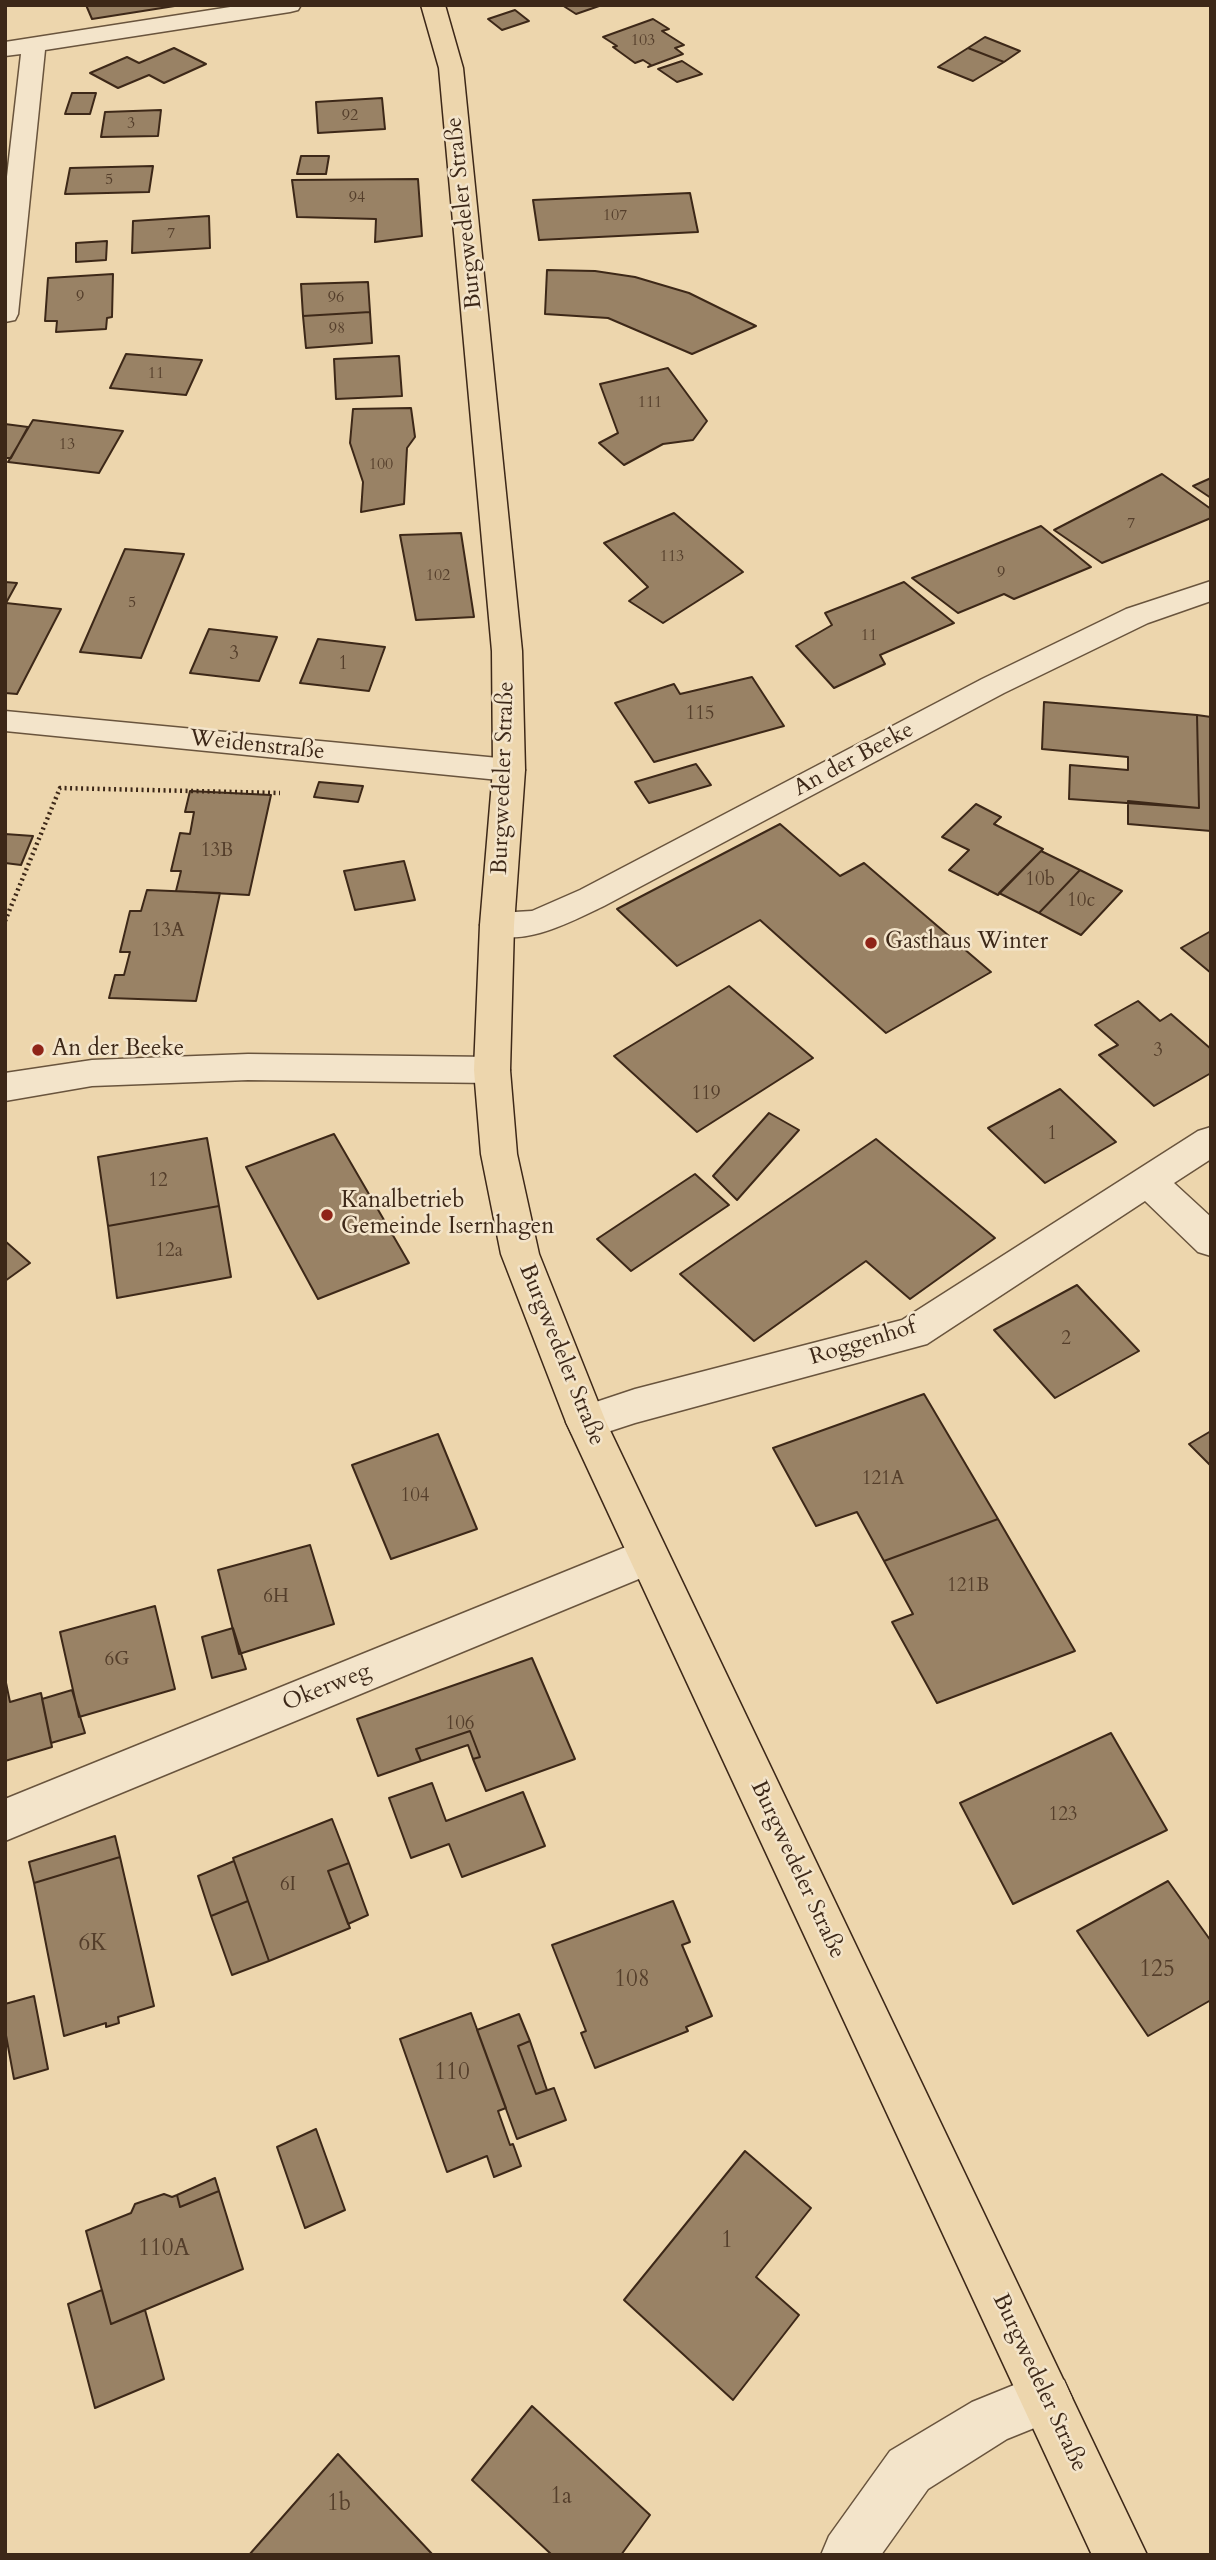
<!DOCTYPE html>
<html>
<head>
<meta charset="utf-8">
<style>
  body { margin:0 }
  #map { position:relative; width:1216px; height:2560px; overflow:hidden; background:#edd6ad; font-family:Cardo,serif }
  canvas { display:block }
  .frame { position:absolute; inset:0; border:7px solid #3d2818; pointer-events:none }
</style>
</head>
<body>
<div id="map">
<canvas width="1216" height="2560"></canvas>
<div class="frame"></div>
</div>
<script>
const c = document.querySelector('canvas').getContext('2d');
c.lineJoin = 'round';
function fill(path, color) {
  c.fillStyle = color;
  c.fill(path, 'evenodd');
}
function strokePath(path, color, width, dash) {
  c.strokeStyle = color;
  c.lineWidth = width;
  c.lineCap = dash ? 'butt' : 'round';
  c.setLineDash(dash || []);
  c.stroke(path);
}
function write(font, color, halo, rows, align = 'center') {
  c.font = font + ' Cardo,serif';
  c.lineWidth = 5;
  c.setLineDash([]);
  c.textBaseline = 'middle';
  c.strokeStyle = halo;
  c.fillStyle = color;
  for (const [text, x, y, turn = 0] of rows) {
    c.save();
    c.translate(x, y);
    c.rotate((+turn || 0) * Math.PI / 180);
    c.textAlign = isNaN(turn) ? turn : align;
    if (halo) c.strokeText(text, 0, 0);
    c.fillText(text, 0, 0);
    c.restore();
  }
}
const building = new Path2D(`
  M86,5H181L92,19Z
  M562,5H602L576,14Z
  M515,10L529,21L502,30L488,19Z
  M653,19L669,29L662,31L684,45L675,48L683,54L648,67L651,65L643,60L635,63L613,47L617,46L603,37Z
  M985,37L1020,51L1004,62L968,48Z
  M174,48L206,64L164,83L149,75L118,88L90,73L127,57L139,63Z
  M968,48L1004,62L973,81L938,67Z
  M682,61L702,74L677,82L658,69Z
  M72,93H96L90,114H65Z
  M382,98L385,129L318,133L316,102Z
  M161,110L158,136L101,137L105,112Z
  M301,156H329L326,174H297Z
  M153,166L149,192L65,194L70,168Z
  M418,179L422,236L375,242L376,219L297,217L292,180Z
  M690,193L698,232L539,240L533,200Z
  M209,216L210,248L132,253L133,221Z
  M107,241L106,260L76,262V243Z
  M547,270L595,271L635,277L689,293L756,326L692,354L608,318L545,314Z
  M113,274L112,317L107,318L106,329L56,332L57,321H45L48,278Z
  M368,282L370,312L303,316L301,284Z
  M370,312L372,343L306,348L303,316Z
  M126,354L202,360L186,395L110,388Z
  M399,356L402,396L336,399L334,359Z
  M668,368L707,421L693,440L663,444L624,465L599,443L618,433L600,384Z
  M411,408L415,437L407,448L404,504L361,512L363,482L350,443L353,409Z
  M33,420L123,431L99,473L8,462Z
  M5,424L28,427L11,458H5Z
  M1162,474L1211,509V518L1102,563L1054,530Z
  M1211,478V498L1193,486Z
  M674,513L743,572L663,623L629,601L648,587L604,543Z
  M1041,526L1091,567L1014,599L1004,594L958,613L912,578Z
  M461,533L474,617L416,620L400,535Z
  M125,549L184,554L141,658L80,652Z
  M5,582L17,583L6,603L61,609L17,694L5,693Z
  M904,582L954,623L880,655L885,664L834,688L796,646L832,625L825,613Z
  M209,629L277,637L259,681L190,673Z
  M318,639L385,647L369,691L300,683Z
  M752,677L784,726L654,762L615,703L674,684L680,694Z
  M1044,702L1197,715L1199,808L1069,799L1070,765L1128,770V757L1042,749Z
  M1197,715L1211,717V831L1128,824V801L1199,808Z
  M696,764L711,785L649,803L635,782Z
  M319,782L363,786L358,802L314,797Z
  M190,791L271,795L249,895L176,891L181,871H171L180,833L190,834L194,812H185Z
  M976,804L1001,817L994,824L1043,849L998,895L949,870L969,850L942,837Z
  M780,824L840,876L864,863L991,972L886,1033L760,920L677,966L617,909Z
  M5,834L33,836L21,865L5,863Z
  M1041,851L1080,870L1039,913L999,893Z
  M404,861L415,900L355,910L344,871Z
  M1080,870L1122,891L1081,935L1039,913Z
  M147,890L220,893L196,1001L109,998L115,975H124L130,952H120L130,911H141Z
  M1211,931V973L1181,948Z
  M729,986L813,1058L697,1132L614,1056Z
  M1138,1001L1160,1021L1171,1014L1211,1049V1073L1154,1106L1099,1055L1118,1045L1095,1025Z
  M1060,1089L1116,1142L1045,1183L988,1128Z
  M769,1113L799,1130L737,1200L713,1176Z
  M334,1134L409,1263L318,1299L246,1167Z
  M207,1138L219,1206L108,1226L98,1157Z
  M876,1139L995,1238L910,1299L866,1261L754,1341L680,1274Z
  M695,1174L729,1205L631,1271L597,1239Z
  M219,1206L231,1277L117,1298L108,1226Z
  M5,1241L30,1263L5,1281Z
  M1077,1285L1139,1351L1055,1398L994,1330Z
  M924,1394L998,1519L884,1561L857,1512L816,1526L773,1448Z
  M1211,1431V1466L1189,1444Z
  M438,1434L477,1529L391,1559L352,1465Z
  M998,1519L1075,1651L937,1703L892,1622L913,1614L884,1561Z
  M310,1545L334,1624L239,1654L218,1570Z
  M155,1606L175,1689L79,1717L60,1632Z
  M233,1628L246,1669L212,1678L202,1637Z
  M532,1658L575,1759L486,1791L473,1759L480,1757L470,1731L416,1749L421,1761L378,1776L357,1719Z
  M5,1678L10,1702L41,1693L52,1747L5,1761Z
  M72,1690L85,1733L51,1743L42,1699Z
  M470,1731L480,1757L473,1759L468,1745L421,1761L416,1749Z
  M1111,1733L1167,1830L1013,1904L960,1803Z
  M432,1783L446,1821L523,1792L545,1846L462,1877L449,1844L411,1858L389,1798Z
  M332,1819L349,1863L328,1871L350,1928L269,1961L233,1858Z
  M115,1836L120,1857L34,1883L29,1862Z
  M120,1857L154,2006L118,2017L119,2023L106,2027V2023L64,2036L34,1883Z
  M234,1861L248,1901L211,1916L198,1876Z
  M349,1863L368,1915L348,1924L328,1871Z
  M1168,1881L1211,1941V2000L1148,2036L1077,1931Z
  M248,1901L269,1961L232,1975L211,1916Z
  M673,1901L690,1942L682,1945L712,2016L686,2027L688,2031L595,2068L581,2033L586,2031L552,1945Z
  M34,1996L48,2069L14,2079L5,2030V2004Z
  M471,2013L506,2108L498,2111L510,2145L513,2144L521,2166L494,2177L487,2156L447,2172L400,2039Z
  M519,2014L530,2041L518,2046L536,2094L554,2088L566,2120L517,2139L477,2030Z
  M530,2041L547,2090L536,2094L518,2046Z
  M316,2129L345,2210L305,2228L277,2147Z
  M745,2151L811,2208L756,2277L799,2315L733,2400L624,2300Z
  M215,2178L219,2191L180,2207L177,2195Z
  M219,2191L243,2269L111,2324L86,2231L131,2213L135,2204L164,2194L172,2197L177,2195L180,2207Z
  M102,2290L111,2324L145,2310L164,2379L95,2408L68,2304Z
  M532,2406L650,2515L621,2555H552L472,2480Z
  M338,2454L433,2555H249Z`);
fill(building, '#998265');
strokePath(building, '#3d2818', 2);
const minor = new Path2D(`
  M243,5H301L298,10L290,12L45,50L18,314L15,320L5,322V194L21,54L5,56V42Z
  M1211,581V601L1148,623L1004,693L604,906C566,924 527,946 485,934L480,925L485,916L497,913L532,911L580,890L982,679L1126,609Z
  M5,711L509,759L520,762L525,770L520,778L509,781L5,731Z
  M248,1054L492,1057L505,1061L510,1070L505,1079L492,1083L248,1080L92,1086L5,1101V1073L92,1060Z
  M1211,1127V1159L1174,1183L1211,1217V1256L1198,1252L1145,1201L927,1344L635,1423L586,1439L572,1434L566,1422L572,1410L635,1389L902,1320L1198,1131Z
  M648,1538L663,1543L669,1556L663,1569L5,1841V1799Z
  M1046,2372L1064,2380L1072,2398L1064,2416L1007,2439L928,2489L881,2555H821L829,2536L890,2451L972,2402Z`);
const major = new Path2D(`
  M421,5H445L463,68L522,651L525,770L514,925L510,1070L517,1154L539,1254L606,1422L1147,2555H1092L566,1422L501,1254L481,1154L474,1070L480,925L493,770L492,651L439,68Z`);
strokePath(minor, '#69543d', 3);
strokePath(major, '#3d2818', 3);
strokePath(new Path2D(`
  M5,921L60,788L280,793`), '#3d2818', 4.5, [2, 3.5]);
fill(minor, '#f3e4ca');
fill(major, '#edd6ad');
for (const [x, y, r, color] of [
  [871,943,7,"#8f2418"],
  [38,1050,7,"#8f2418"],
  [327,1215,7,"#8f2418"]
]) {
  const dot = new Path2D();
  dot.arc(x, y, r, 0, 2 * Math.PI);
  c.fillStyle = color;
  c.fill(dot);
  strokePath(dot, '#f3e4ca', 2.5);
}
write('16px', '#543e2b', null, [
  ["103",643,41],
  ["92",350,116],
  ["3",131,124],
  ["5",109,180],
  ["94",357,198],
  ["107",615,216],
  ["7",171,234],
  ["9",80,297],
  ["96",336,298],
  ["98",337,329],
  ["11",156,374],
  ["111",650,403],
  ["13",67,445],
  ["100",381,465],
  ["7",1131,524],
  ["113",672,557],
  ["9",1001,573],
  ["102",438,576],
  ["5",132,603],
  ["11",869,636]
]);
write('19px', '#543e2b', null, [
  ["3",234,655],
  ["1",343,665],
  ["115",700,715],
  ["13B",217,852],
  ["10b",1040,881],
  ["10c",1081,902],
  ["13A",168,932],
  ["3",1158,1052],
  ["119",706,1095],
  ["1",1052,1135],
  ["12",158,1182],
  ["12a",169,1252],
  ["2",1066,1340],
  ["121A",883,1480],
  ["104",415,1497],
  ["121B",968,1587],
  ["6H",276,1598],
  ["6G",117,1661],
  ["106",460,1725],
  ["123",1063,1816],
  ["6I",288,1886]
]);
write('23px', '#3d2818', '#f3e4ca', [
  ["Burgwedeler Straße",465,213,-96],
  ["Weidenstraße",257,746,6],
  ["An der Beeke",854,760,-28],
  ["Burgwedeler Straße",504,778,-88],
  ["Roggenhof",863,1343,-17],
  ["Burgwedeler Straße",561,1355,68],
  ["Okerweg",327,1688,-22],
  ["Burgwedeler Straße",797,1870,65],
  ["Burgwedeler Straße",1039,2383,65]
]);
write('23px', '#3d2818', '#f3e4ca', [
  ["Gasthaus Winter",885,943],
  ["An der Beeke",52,1050],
  ["Kanalbetrieb",341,1202],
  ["Gemeinde Isernhagen",341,1228]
], 'left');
write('23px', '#543e2b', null, [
  ["6K",93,1945],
  ["125",1157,1971],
  ["108",632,1981],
  ["110",452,2074],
  ["1",727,2242],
  ["110A",164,2250],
  ["1a",561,2498],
  ["1b",339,2505]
]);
</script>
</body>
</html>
